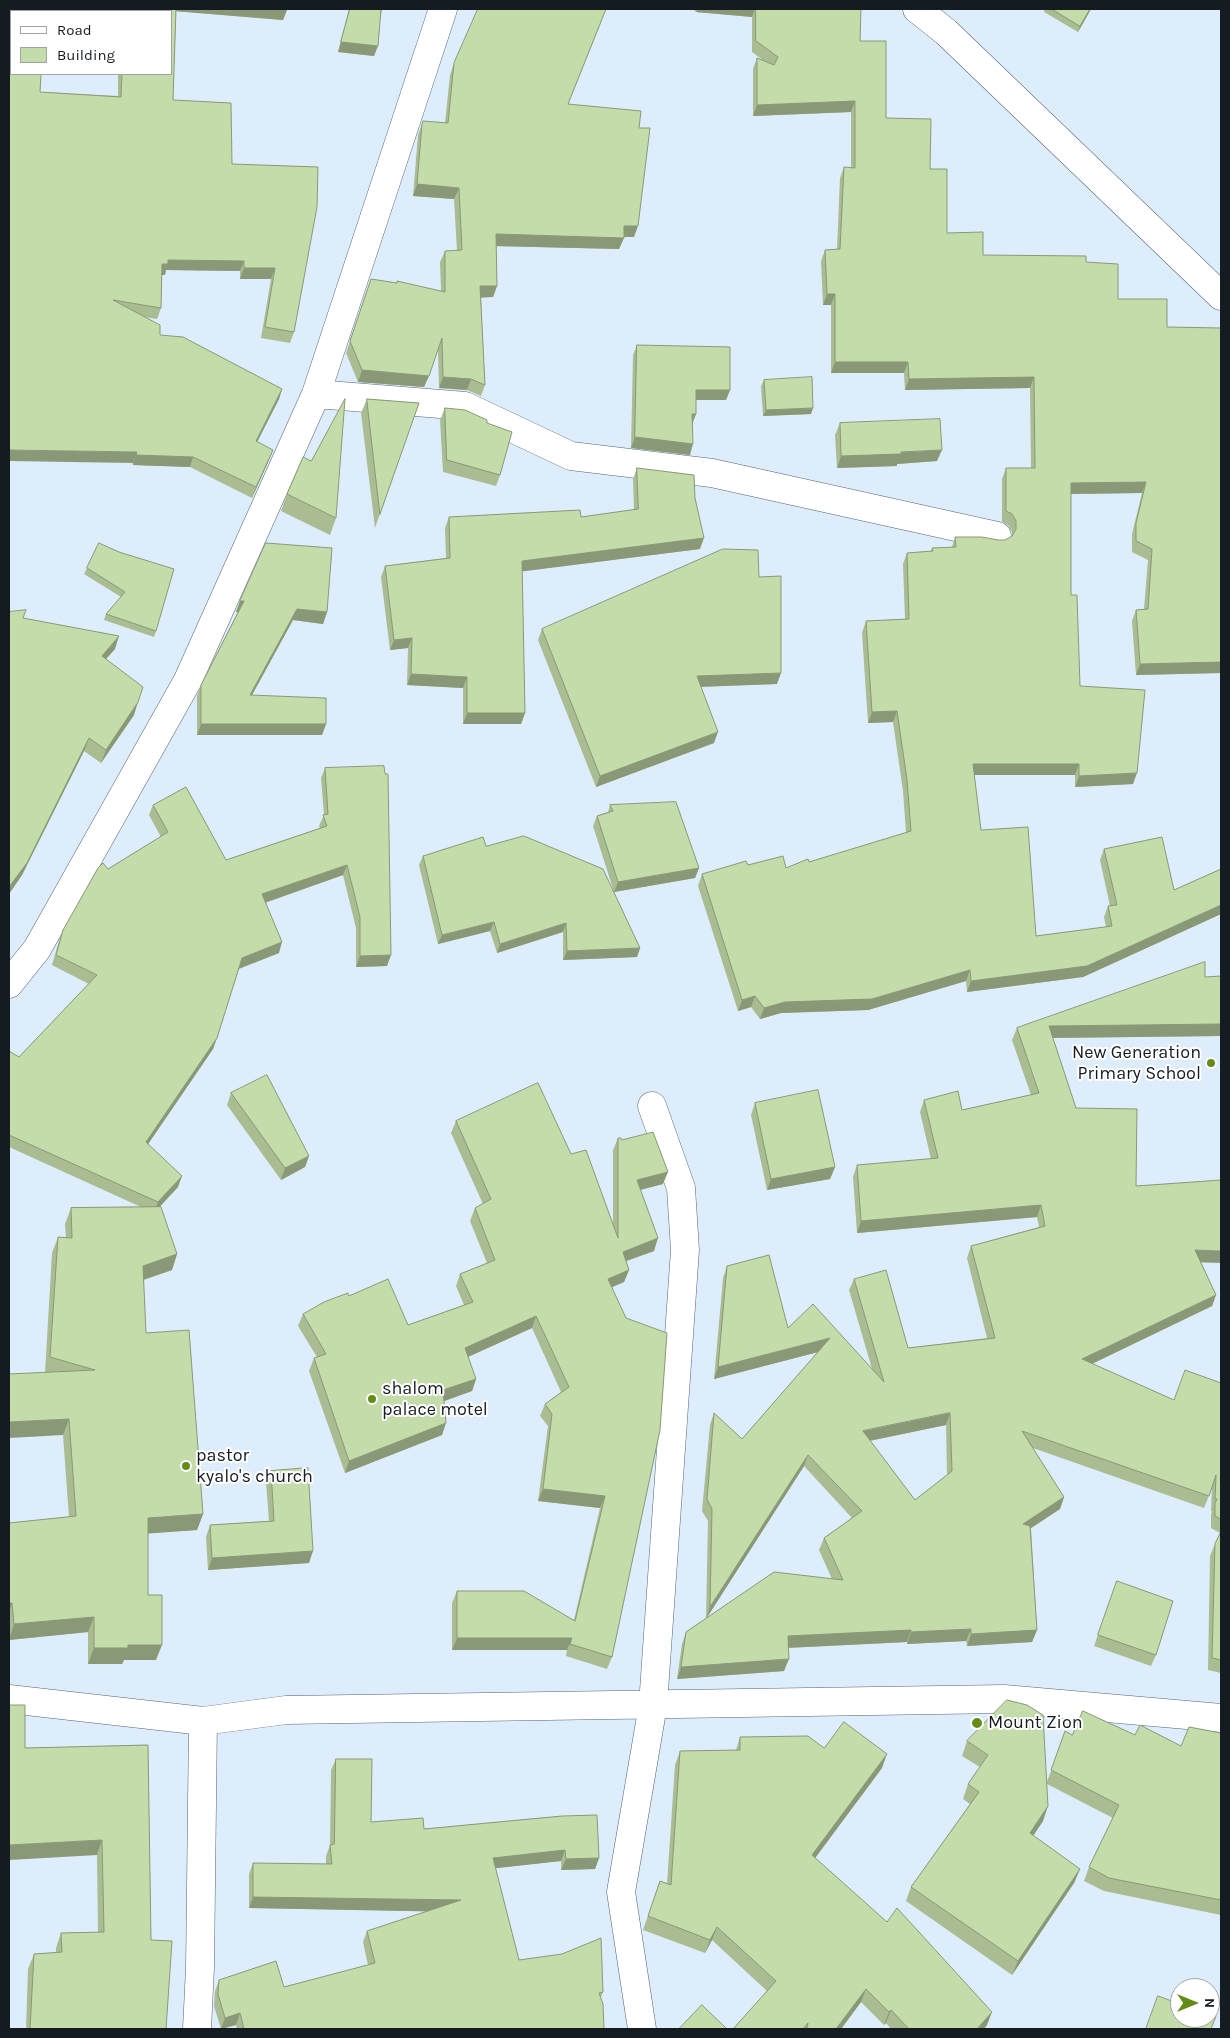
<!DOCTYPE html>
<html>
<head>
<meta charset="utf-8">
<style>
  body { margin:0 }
  #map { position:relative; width:1230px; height:2038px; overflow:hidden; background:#deedfc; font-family:Karla,sans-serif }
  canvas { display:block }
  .frame { position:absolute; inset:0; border:10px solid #141b21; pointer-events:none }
  .legend { position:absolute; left:10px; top:10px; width:162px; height:65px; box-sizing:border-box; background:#fff; border:1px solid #a1a4a6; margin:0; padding:6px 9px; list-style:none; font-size:15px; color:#141b21 }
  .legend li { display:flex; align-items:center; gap:10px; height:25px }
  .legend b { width:25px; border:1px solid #a1a4a6 }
  .north { position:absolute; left:1170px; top:1978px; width:50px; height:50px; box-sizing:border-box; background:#fff; border:1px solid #a1a4a6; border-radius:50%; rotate:90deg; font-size:14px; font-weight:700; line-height:20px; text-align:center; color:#141b21 }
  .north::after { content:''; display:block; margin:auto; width:18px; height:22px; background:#648c19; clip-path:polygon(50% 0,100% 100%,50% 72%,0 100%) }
</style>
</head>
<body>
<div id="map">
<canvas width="1230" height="2038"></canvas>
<div class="frame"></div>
<ul class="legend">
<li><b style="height:6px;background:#fff"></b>Road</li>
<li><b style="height:14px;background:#c4dbaa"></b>Building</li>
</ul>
<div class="north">N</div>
</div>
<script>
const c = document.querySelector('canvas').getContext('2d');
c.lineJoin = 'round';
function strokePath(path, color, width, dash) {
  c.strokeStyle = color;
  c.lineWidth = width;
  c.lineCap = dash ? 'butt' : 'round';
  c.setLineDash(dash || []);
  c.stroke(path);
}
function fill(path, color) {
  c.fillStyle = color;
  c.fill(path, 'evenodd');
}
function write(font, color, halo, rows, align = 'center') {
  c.font = font + ' Karla,sans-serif';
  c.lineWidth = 4;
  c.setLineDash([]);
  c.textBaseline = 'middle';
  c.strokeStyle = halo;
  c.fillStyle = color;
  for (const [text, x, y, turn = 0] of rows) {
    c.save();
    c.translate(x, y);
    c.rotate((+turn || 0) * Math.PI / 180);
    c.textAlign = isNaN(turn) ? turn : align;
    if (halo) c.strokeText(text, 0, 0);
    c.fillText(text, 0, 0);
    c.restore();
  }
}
const minor = new Path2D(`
  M917,9L946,32L1221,296
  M316,394L465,406L571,456L712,473L997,536
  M9,984L37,949L188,680L316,394L443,9
  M9,1699L203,1721L286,1710L1004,1699L1221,1718
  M197,2029L200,1968L203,1721
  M642,2029L621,1892L653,1705L685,1250L681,1188L652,1106`);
strokePath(minor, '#556474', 29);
strokePath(minor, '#fff', 28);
fill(new Path2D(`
  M135,9H287L283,20L176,11L173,100L232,164L318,167L294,332L290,343L261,338L271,279H240V271L166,270L165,275H162L161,308L157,319L145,317L160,335L282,389L279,399L257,442L269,460L252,498L190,467L133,465L40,92L118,96V74H171V11H135Z
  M349,9H382L374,56L338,52Z
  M693,9H861L860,41L886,118L930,169L947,233L983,255L1086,262L1118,299L1167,327L1221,328V704L1220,673L1136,675L1132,621L1136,610L1144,609L1148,560L1132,552V534L1142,493L1071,494V595L1080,686L1133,784L1075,787V775H974L981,830L1036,936L1106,927L1104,917L1108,906H1110L1100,860L1104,849L1174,890L1221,869V914L1083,977L967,992L966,981L868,1010L781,1013L760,1019L751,1007L738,1011L698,886L702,874L748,865L786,868L809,862L906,833L903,791L893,722L868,723L862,633L866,621L905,619L903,564L907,553L931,551L932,548L952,547L955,537L998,540H1005L1012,536V532L1008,525L1002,522V479L1006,468H1031L1030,388L905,390L904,373H831V305H823L821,261L825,250L837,249L840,178L844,167L851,168V112L753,116V69L757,58L763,60L752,52V17L696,12Z
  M1045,9H1091L1078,32L1044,12Z
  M602,20L568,104L639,128L634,237H624L619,249L496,246L497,286L493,297H481L485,385L481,396L467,390L439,388L438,350L424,387L358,382L346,353L367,290L441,291L440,262L445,251H457L454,199L413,196L418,135L423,121L445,123L450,75L454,63Z
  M637,345L730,390L726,400H696V414L693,422L690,455L631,448L633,355Z
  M764,380L811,414L763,416L761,386Z
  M367,399L419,403L375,528L361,413Z
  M445,408L487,423L500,475L496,486L443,472L440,420Z
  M840,423L937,461L897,464V466L837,468L835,435Z
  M637,468L695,498L700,549L522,571L525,713L521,724H463V688L407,685L408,648L390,650L381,577L385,566L446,558L445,528L449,517H581L634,510L633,479Z
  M287,494L336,518L330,535L281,511Z
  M119,552L156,631L154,637L104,620L106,614L121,597L84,574L87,568Z
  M759,577L777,684L701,687L714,743L596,787L538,640L542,629Z
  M240,601L327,612L323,624L293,620L252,695L326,724L322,735H197V696L201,685L238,612H236Z
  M9,612L23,618L115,649L106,659L134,715L101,763L84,751L22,875L9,894Z
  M325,768L387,966L356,967V928L343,875L266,902L279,953L239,969L213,1049L148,1144L178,1187L159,1207L177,1254L172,1270L143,1280L146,1333L203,1514L197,1530L148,1533V1595L156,1660H124L122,1664H88V1632L9,1640V1523L69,1517L63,1435L45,1373L52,1253L58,1237H66L65,1224L71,1208L141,1207L9,1147V1051L19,1057L89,984L52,965L59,941L63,930L108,869L161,837L149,815L153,805L226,860L320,828L319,826L324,815L321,778Z
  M610,805L699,868L695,878L614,892L593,826L597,816L608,812Z
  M486,846L640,948L637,957L563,960V932L497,953L490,931L438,944L419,865L423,856Z
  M1221,976V1036L1053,1038L1076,1108L1136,1186L1201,1262L1216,1295L1212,1306L1092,1364L1174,1400L1221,1383V1673L1208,1670L1210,1556L1215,1544L1220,1533L1211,1528V1515L1212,1511H1211L1212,1488L1204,1508L1033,1448L1064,1497L1060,1509L1031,1528L1037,1630L1032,1642L967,1646L966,1641L907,1644V1642L788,1648L784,1671L677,1679L682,1644L686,1632L706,1619L708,1521L702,1511L710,1425L714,1413L742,1439L818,1352L714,1379L723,1278L727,1266L788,1328L872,1369L849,1290L854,1279L908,1348L987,1338L967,1258L971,1246L1039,1227L1037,1217L857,1233L853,1177L857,1165L931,1159L920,1112L924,1100L962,1110L1031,1095L1012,1040L1017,1028L1205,977ZM946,1425L947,1475L915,1500L870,1441ZM804,1466L852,1518L824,1538L819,1550L832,1579L706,1619Z
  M231,1093L309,1156L305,1167L281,1180L227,1105Z
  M755,1103L835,1167L830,1179L767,1190L751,1115Z
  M456,1121L571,1154L613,1225V1150L618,1138L622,1140L663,1184L640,1190L654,1251L626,1261L629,1270L624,1282L612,1287V1657L607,1669L566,1656L567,1650H452V1603L457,1591L574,1620L600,1508L538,1501L548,1426L540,1416L545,1404L561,1392L532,1328L468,1357L476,1379L472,1391L444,1401L442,1435L345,1473L309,1371L314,1358L317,1357L298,1326L303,1314L349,1296L408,1325L464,1305L456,1286L460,1274L487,1263L470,1221L475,1208L483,1204L451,1133Z
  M271,1471L309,1563L208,1570L206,1537L210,1525L269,1521L266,1482Z
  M1117,1581L1156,1655L1151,1666L1094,1646Z
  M1065,1731L1072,1735H1135L1181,1746L1221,1733V1915L1104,1891L1084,1881L1089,1867L1113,1818L1047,1784L1043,1821L1033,1836L1080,1869L1074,1883L1012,1975L906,1901L911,1887L970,1804L963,1799L968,1784L980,1767L962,1756L967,1741L1047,1782Z
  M740,1737L824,1748L882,1768L815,1858L987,2025L984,2029H891L886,2023L884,2025L861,2002L841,2029H733L767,1991L712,1940L705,1953L643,1930L660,1881L667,1884L675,1765L680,1751L736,1750Z
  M148,1745L151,1940L166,2029H26L28,1969L34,1954L56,1953V1948L61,1933L98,1932L97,1855L25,1748Z
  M336,1759L371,1822L424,1829L562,1816L599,1858L595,1869L561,1870V1861L495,1868L519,1960L603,1992L601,1997L604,2029H237L236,2025L221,2029L214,2006L215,1991L219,1980L284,1987L368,1965L363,1942L367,1931L428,1911L249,1908V1874L253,1863L326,1864V1856L330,1845L331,1770Z`), '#a9bc92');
fill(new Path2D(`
  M174,9H275L287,10L283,20L173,11Z
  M698,9H755L752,17L696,12Z
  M1090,9H1091L1078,32L1080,26Z
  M341,42L378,46L374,56L338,52Z
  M855,101L851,112L753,116L757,105Z
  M417,184L459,188L454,199L413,196Z
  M624,226H638L634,237H620Z
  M496,234L624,238L619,249L492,246Z
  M168,260L244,261L240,271L166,270L165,275H158L162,264Z
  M244,268H275L271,279H240Z
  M480,286H497L493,297L476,298Z
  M827,294H835L831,305H823Z
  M835,362H908L904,373H831Z
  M362,370L429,376L424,387L358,382Z
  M443,377L471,379L467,390L439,388Z
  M1034,377L1030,388L905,390L909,379Z
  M282,389L279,399L252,452L256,441Z
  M696,390H730L726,400H693Z
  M813,408L811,414L763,416L766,410Z
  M692,414H696L692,424Z
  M635,437L693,444L690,455L631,448Z
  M9,450L137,452L133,463L9,461Z
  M273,450L269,460L252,498L256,487Z
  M942,450L937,461L897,464V466L837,468L841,456Z
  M136,455L193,457L190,467L133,465Z
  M1146,482L1142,493L1067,494L1071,483Z
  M704,538L700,549L518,572L522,561Z
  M240,601H244L240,613L236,612Z
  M297,609L327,612L323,624L293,620L246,706L250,695Z
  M119,636L115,649L97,669L102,656Z
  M412,638L408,648L390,650L394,640Z
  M1221,662V669L1220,673L1136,675L1140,664Z
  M781,673L777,684L693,687L697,676Z
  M411,674L467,677L463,688L407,685Z
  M138,702L134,715L101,763L106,750Z
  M897,711L893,722L868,723L872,712Z
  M467,713H525L521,724H463Z
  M201,724H326L322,735H197Z
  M718,732L714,743L596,787L600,776Z
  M89,738L84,751L22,875L9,894V887Z
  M973,764H1079L1075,775H969Z
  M1137,773L1133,784L1075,787L1079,776Z
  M347,865L343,875L259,905L262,894Z
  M699,868L695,878L614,892L618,882Z
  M1221,905V914L1083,977L967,992L971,981Z
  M494,922L490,931L438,944L442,935Z
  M566,923L563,932L497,953L500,944Z
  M282,942L279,953L238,969L242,958Z
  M640,948L637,957L563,960L567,951Z
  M391,955L387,966L356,967L360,956Z
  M970,970L966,981L868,1010L781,1013L760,1019L764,1008L785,1002Z
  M755,996L751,1007L738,1011L742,1000Z
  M1221,1024V1036L1044,1038L1049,1026Z
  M217,1038L213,1049L142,1153L146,1142Z
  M309,1156L305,1167L281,1180L285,1168Z
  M835,1167L830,1179L767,1190L771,1179Z
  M668,1172L663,1184L632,1192L637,1180Z
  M182,1176L178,1187L154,1213L158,1202Z
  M1041,1205L1037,1217L857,1233L861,1221Z
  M658,1238L654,1251L618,1264L623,1252Z
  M1195,1250L1221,1251V1263L1190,1262Z
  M177,1254L172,1270L137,1282L143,1266Z
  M629,1270L624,1282L603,1291L608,1279Z
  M1216,1295L1212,1306L1077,1371L1082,1359Z
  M536,1316L532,1328L461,1360L465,1348Z
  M830,1338L826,1350L714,1379L718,1367Z
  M476,1379L472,1391L439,1403L443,1390Z
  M950,1413L946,1425L858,1443L863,1431Z
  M69,1419L63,1435L9,1438V1422Z
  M446,1423L442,1435L345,1473L349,1461Z
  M808,1455L804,1466L706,1619L710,1607Z
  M543,1489L605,1496L600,1508L538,1501Z
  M1064,1497L1060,1509L1019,1536L1023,1524Z
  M203,1514L197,1530L142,1534L148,1518Z
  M313,1551L309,1563L208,1570L212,1558Z
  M9,1603H12L9,1613Z
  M94,1617L88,1632L9,1640L14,1624Z
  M971,1629L966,1641L907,1644L911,1632Z
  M911,1630L907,1642L784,1648L788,1636Z
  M1037,1630L1032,1642L967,1646L971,1634Z
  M457,1638H572L567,1650H452Z
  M128,1645H162L156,1660H124L122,1664H88L94,1648Z
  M789,1659L784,1671L677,1679L681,1667Z
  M887,1754L882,1768L807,1869L812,1855Z
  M1048,1806L1043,1821L1025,1848L1030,1833Z
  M102,1840L97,1855L9,1860V1845Z
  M565,1850L561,1861L489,1869L493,1858Z
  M599,1858L595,1869L561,1870L566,1859Z
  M1080,1869L1074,1883L1012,1975L1018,1961Z
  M253,1897L461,1900L457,1912L249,1908Z
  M717,1927L712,1940L705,1953L710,1940Z
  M866,1989L861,2002L841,2029H836Z
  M891,2010L886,2023L884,2025L889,2012Z
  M992,2012L987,2025L984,2029H977Z
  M240,2013L236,2025L221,2029L225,2018Z`), '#899977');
const building = new Path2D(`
  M138,9H176L173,100L231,103L232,164L318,167L317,207L294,332L265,327L275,268H244V261L168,260V264H162L161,308L113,300L160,325V335L183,337L282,389L256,441L273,450L256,487L193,457L136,455L137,452L9,450V29H11V74H41L40,92L121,97L122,74H171V11H138Z
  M350,9H381L378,46L341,42Z
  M478,9H606L568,104L641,111L639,128H650L638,226H624V238L496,234L497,286H480L485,385L471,379L443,377L442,338L429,376L362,370L350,341L371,279L397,283V281L445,292V251L462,250L459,188L417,184L422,124L423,121L448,123L454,63Z
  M756,9H861L860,41H886V118L931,119L930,169H947V233L983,232V255L1086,256V262L1118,264V299H1167V327L1221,328V662L1140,664L1136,610L1148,609L1152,549L1136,541V523L1146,482L1071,483V595H1077L1080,686L1145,690L1137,773L1079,776V764H973L981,830L1028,827L1036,936L1112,926L1108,906L1117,905L1104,849L1162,837L1174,890L1221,869V905L1087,966L971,981L970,970L872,999L785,1002L764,1008L755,996L742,1000L702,874L746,861L748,865L783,856L786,868L808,859L809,862L911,831L907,780L897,711L872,712L866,621L909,619L907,553L933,551L932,548L956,547L955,537H982L998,540H1005L1012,536L1016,529V521L1012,514L1006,511V468H1035L1034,377L909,379L908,362H835V294H827L825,250L840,249L844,167L855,168V101L757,105V58L774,65L778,57L756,41Z
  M1052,9H1090L1080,26Z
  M637,345L730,347V390H696V414H692L693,444L635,437Z
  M812,377L813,408L766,410L764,380Z
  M345,399L336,518L287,494L303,457L311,461Z
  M367,399L419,403L380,514Z
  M445,408L465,410L487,420V423L512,432L500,475L447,460Z
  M940,419L942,450L901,452V454L841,456L840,423Z
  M637,468L694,475L695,498L704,538L522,561L525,713H467V677L411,674L412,638L394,640L385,566L450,558L449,517L580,510L581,517L638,509Z
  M99,543L119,552L174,569L156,631L106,614L125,592L87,568Z
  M266,543L332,548L327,612L297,609L250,695L326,698V724H201V685L244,601H240Z
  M723,549L758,550L759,577L781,576V673L697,676L718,732L600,776L542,629Z
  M26,610L23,618L119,636L102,656L143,687L138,702L106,750L89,738L27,863L9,887V612Z
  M384,766L385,774H388L391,955L360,956V917L347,865L262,894L282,942L242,958L217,1038L146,1142L182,1176L158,1202L9,1135V1051L19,1057L97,975L56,955L63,930L98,868L103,863L108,869L168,832L153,805L186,787L226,860L327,826L323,815L328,814L325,768Z
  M676,802L699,868L618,882L597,816L613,811L610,805Z
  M524,836L603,869L640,948L567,951L566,923L500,944L494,922L442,935L423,856L483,837L486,846Z
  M1205,962V977L1221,976V1024L1049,1026L1076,1108L1137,1109L1136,1186L1221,1180V1251L1195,1250L1216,1295L1082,1359L1174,1400L1185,1370L1221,1383V1519L1215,1516V1503L1217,1499H1215L1216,1475L1209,1496L1022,1431L1064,1497L1023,1524L1030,1526L1037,1630L971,1634V1629L911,1632V1630L788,1636L789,1659L681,1667L686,1632L774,1572L843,1580L824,1538L862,1511L808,1455L710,1607L712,1509L707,1499L714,1413L742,1439L830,1338L718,1367L727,1266L769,1255L788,1328L813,1304L884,1382L854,1279L886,1270L908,1348L995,1338L971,1246L1045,1226L1041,1205L861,1221L857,1165L938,1158L924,1100L958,1091L962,1110L1039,1093L1017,1028ZM950,1413L952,1471L915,1500L863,1431Z
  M267,1075L309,1156L285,1168L231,1093Z
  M538,1083L571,1154L586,1150L618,1238V1138H621L622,1140L653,1132L668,1172L637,1180L658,1238L623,1252L629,1270L608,1279L626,1318L667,1333L660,1430L612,1657L570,1644L572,1638H457V1591H524L575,1621L605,1496L543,1489L552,1414L545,1404L569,1387L536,1316L465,1348L476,1379L443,1390L446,1423L349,1461L314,1358L326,1354L303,1314L324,1302L348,1293L349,1296L388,1279L408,1325L473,1302L460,1274L495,1260L475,1208L491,1199L456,1121Z
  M818,1090L835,1167L771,1179L755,1103Z
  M161,1207L177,1254L143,1266L146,1333L189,1330L203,1514L148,1518V1595H162V1645H128V1648H94V1617L14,1624L12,1603H9V1523L76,1516L69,1419L9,1422V1374L95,1370L50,1357L58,1237L72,1238L71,1208Z
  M308,1468L313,1551L212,1558L210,1525L274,1521L271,1471Z
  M1221,1532V1660L1212,1658L1215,1544Z
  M1117,1581L1173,1601L1156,1655L1098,1635Z
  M1007,1700L1027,1705L1043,1715L1048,1806L1030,1833L1080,1869L1018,1961L911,1887L979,1792L968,1784L988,1755L967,1741Z
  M9,1705H25V1748L148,1745L151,1940L172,1941L166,2029H30L34,1954L62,1952L61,1933L104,1932L102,1840L9,1845Z
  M1083,1711L1135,1735L1140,1725L1181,1746L1189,1727L1221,1733V1900L1109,1878L1089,1867L1119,1805L1051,1770L1065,1731L1072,1735Z
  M844,1722L887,1754L812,1855L887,1922L897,1908L992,2012L977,2029H909L891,2010L889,2012L866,1989L836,2029H807L808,2023L803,2029H733L776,1981L717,1927L710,1940L648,1916L660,1881L671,1885L680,1751L740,1750V1737L808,1736L824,1748Z
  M336,1759H372L371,1822L423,1818L424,1829L562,1816L597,1815L599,1858L566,1859L565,1850L493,1858L519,1960L562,1954L601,1938L603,1992L599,1993L603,2004L604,2029H244L240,2013L225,2018L218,1994L219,1980L276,1961L284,1987L375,1963L367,1931L461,1900L253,1897V1863L332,1864L330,1845L334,1844Z
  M1158,1996L1180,2004V2018H1210V2014L1216,2016L1211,2029H1146Z
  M702,2005L727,2029H679Z`);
fill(building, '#c4dbaa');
strokePath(building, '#899977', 1);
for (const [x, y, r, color] of [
  [1211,1063,5,"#648c19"],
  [372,1399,5,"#648c19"],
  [186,1466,5,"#648c19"],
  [977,1723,6,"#648c19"]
]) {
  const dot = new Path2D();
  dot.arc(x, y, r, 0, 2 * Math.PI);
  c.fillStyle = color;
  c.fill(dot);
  strokePath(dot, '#fff', 2);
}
write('18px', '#141b21', '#fff', [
  ["New Generation",1201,1053,"right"],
  ["Primary School",1201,1074,"right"],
  ["shalom",382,1389],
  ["palace motel",382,1410],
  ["pastor",196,1456],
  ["kyalo's church",196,1477],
  ["Mount Zion",988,1723]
], 'left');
</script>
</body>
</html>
